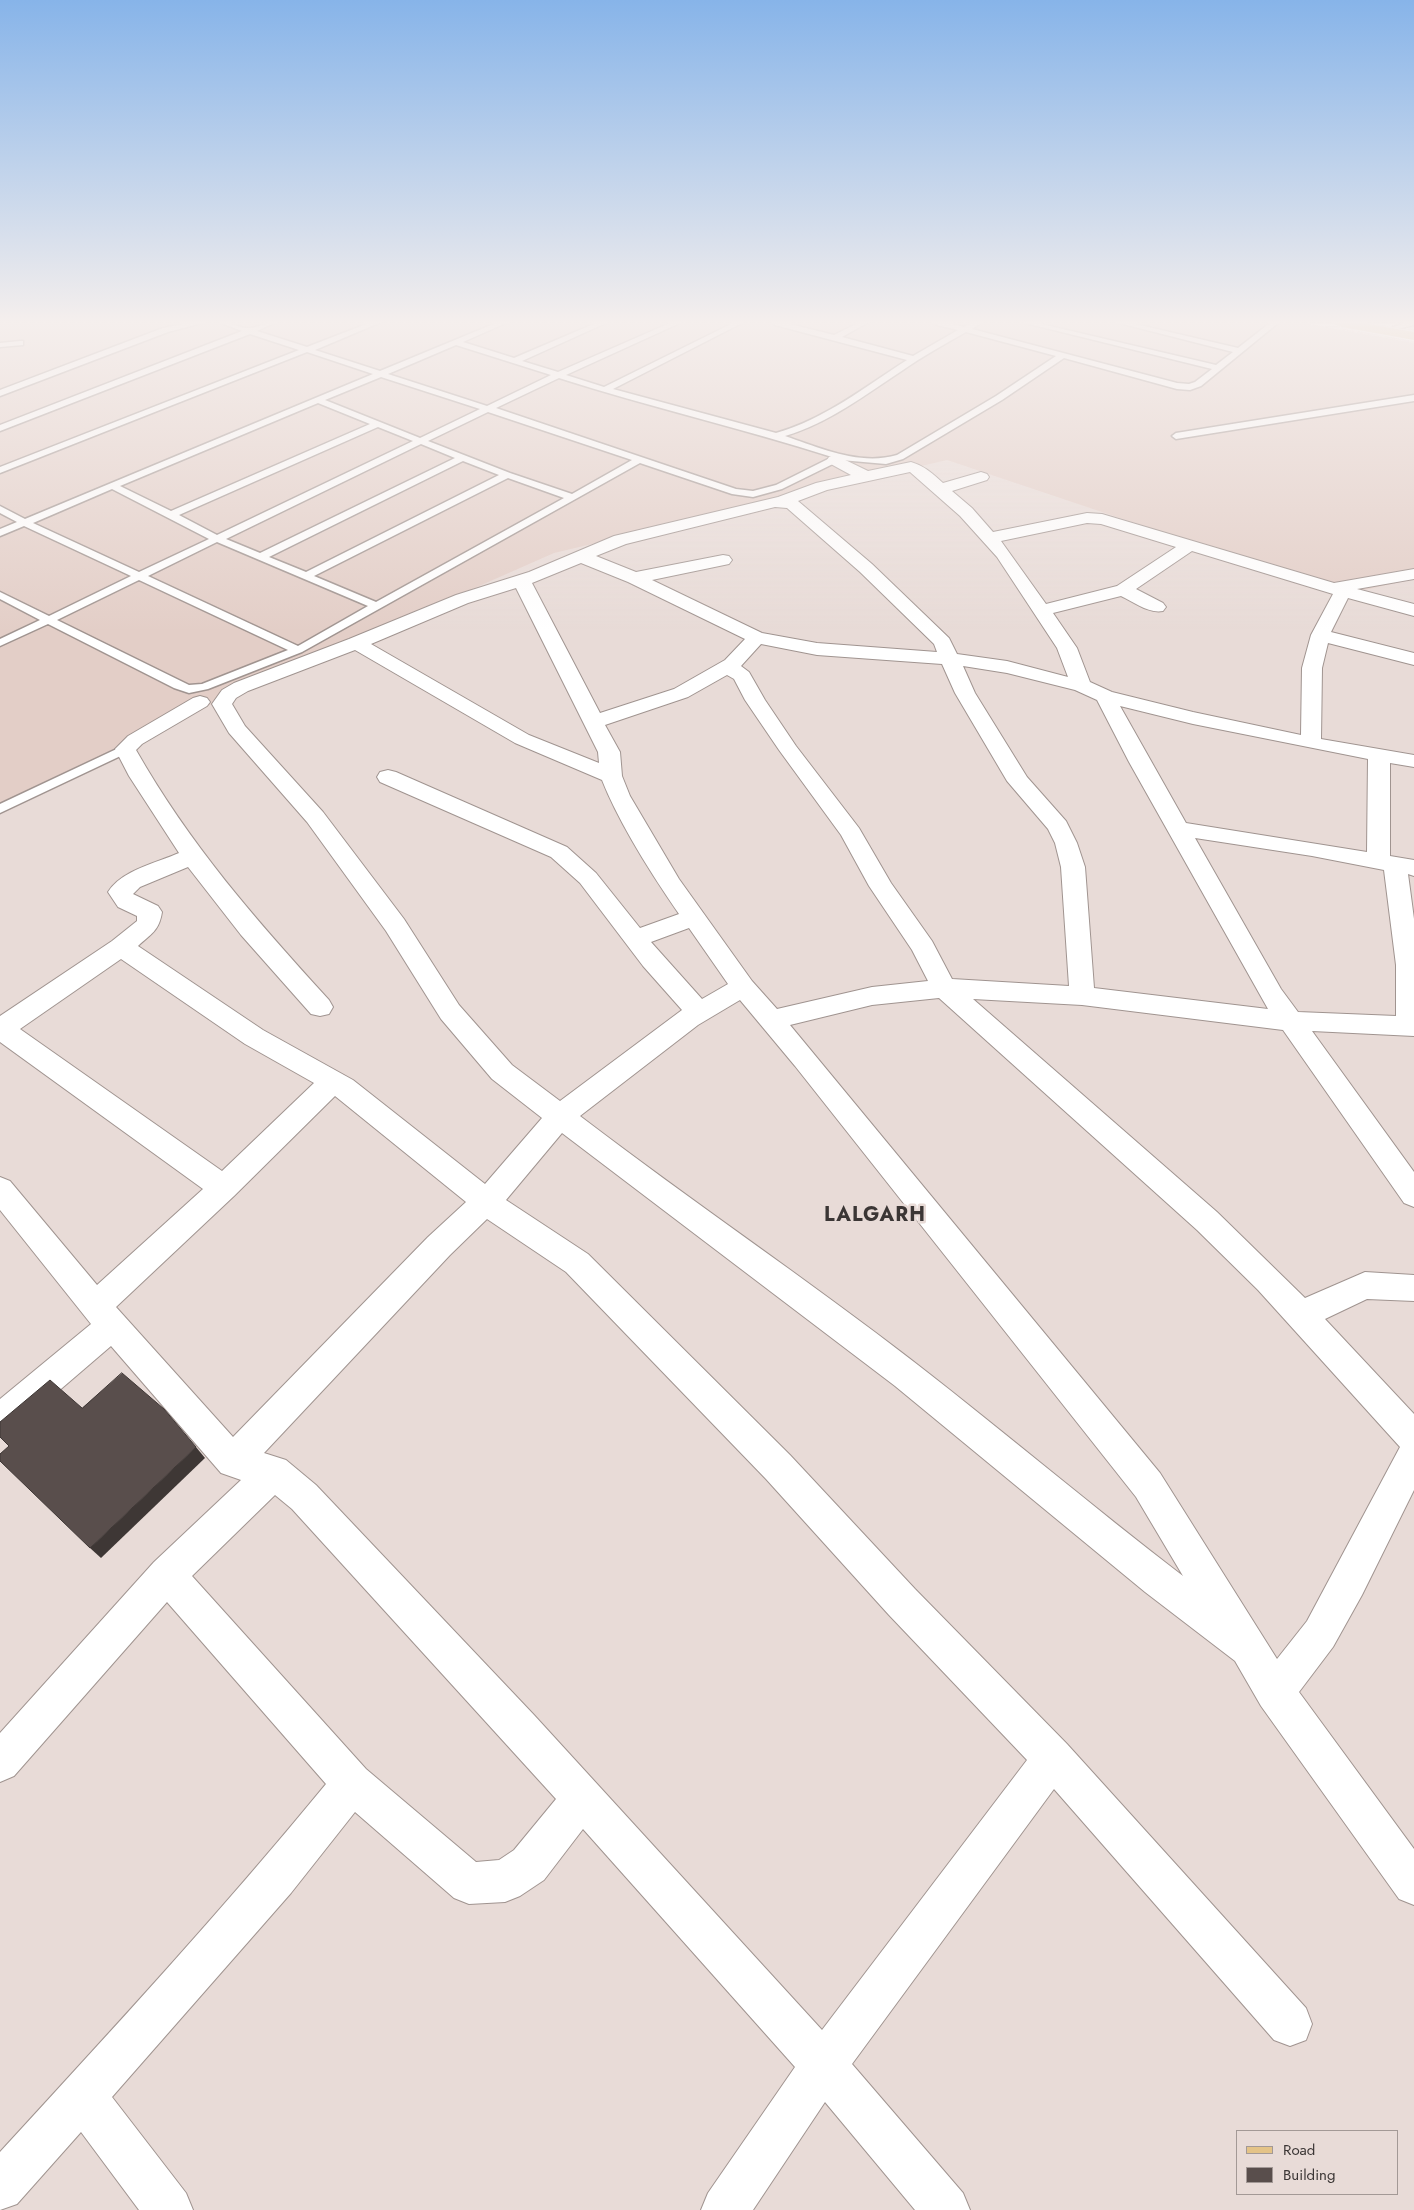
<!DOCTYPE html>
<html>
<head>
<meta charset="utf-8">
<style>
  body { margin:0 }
  #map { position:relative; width:1414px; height:2210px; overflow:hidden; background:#e8dbd7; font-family:Jost,sans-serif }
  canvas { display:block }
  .legend { position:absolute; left:1236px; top:2130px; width:162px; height:65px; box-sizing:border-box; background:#e8dbd7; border:1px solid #a39996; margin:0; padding:6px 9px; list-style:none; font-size:15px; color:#3b3635 }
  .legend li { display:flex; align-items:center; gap:10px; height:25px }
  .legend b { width:25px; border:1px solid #a39996 }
</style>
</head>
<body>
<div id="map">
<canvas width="1414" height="2210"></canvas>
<ul class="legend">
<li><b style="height:6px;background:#e4c387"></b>Road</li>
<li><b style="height:14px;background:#594e4c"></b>Building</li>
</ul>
</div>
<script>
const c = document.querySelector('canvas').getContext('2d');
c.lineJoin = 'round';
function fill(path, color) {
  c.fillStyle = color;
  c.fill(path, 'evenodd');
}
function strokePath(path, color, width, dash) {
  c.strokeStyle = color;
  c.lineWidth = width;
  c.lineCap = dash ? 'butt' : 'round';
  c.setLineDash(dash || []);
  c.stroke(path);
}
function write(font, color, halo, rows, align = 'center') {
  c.font = font + ' Jost,sans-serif';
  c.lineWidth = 5;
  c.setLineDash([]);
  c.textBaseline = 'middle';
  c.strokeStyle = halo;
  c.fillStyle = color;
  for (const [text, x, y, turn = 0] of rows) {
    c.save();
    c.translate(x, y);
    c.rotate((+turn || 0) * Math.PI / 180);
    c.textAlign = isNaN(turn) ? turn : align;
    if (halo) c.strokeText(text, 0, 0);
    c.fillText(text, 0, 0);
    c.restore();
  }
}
fill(new Path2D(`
  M0,323H1304L1414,343V579L1346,594L947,460L554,553L203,708L0,809Z`), '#e3cec7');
const service = new Path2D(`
  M189,323H202L168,332L0,396V390L163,328Z
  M221,323C232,322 241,329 249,328C257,328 264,323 274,323L257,331L307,347L369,323H379L315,350L380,371L496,323H506L463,342L514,358L596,323H606L522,361L558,372L670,323H680L566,375L604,387L733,323H742L613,389L776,433C825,419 865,387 907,360L775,325L774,323H786L834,335L858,323H867L842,337L913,356L958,330L937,325L936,323H948L964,327L972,323H981L972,329L1177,383L1189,384L1195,382L1212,369L1025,323H1037L1216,365L1233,352L1119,323H1131L1238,348L1270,323H1278L1201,386L1190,390L1177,389L1064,358L1002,400L903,459L886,464L841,460L782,489L753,497L732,494L640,463L302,652L208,689L189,693L174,688L48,624L0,646V639L40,620L0,599V592L49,616L131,576L24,526L0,536V529L17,522L0,513V506L25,519L373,374L307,352L0,473V467L299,350L250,334L0,431V425L242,331ZM966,332L1056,356L996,396L897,455C860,466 820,448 785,436C829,423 865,395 903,370C923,356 945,344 966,332ZM456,345L551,375L487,406L388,374ZM381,377L480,409L420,438L325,400ZM559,378C649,407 742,428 832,457L776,485L753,491L736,489L496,408ZM318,403L370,424L171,511L120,486ZM488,412L632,460L572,494L510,473L428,441ZM378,427L413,441L217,535L179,515ZM421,444L455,458L260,553L226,539ZM463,461L499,475L306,572L269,557ZM508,478L564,498L376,602L314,576ZM112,489L209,539L139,572L33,523ZM217,542L368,606L298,646L148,576ZM139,580L288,650L202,684L189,685L57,620Z
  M1406,323H1414V325L1397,329L1393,327Z
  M20,341H23V345L0,347V343Z
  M1414,395V401L1176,439L1172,436L1176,433Z
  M125,745L129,746L131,749L129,752L0,813V804Z`);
const minor = new Path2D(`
  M835,455L868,471L911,462C925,466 933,474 943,483L981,472L987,474L989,477L987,480L952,491L972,508L993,532L1087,513L1102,514L1334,583L1414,569V579L1357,589L1414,604V616L1348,598L1331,632L1414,653V665L1328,643L1322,668L1321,739L1414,755V767L1390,763V856L1414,860V876L1408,874L1414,919V1036L1312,1031L1414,1172V1207L1404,1203L1283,1030L1082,1005L973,999L1217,1212L1305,1298L1365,1272L1414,1275V1301L1367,1299L1325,1319L1414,1414V1490L1362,1595L1333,1647L1299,1692L1414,1849V1905L1399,1899L1261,1706L1235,1661L1145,1592L895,1386L562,1133L506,1200L588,1254L790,1455L915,1589L1067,1744L1306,2008L1312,2024L1306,2040L1290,2046L1274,2040L1054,1789L852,2064L963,2193L970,2210H915L825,2102L753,2210H701L708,2193L795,2067L583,1829L544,1880L520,1896L505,1902L469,1904L454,1898L355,1812L291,1893L112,2097L186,2193L193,2210H139L81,2132L17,2204L0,2210V2152C111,2031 222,1911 326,1784L167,1602L14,1776L0,1782V1733L154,1562L241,1480L221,1473L111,1346L12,1431L0,1436V1399L91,1324L0,1210V1177L10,1181L97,1285L203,1189L0,1042V1016L112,941L137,921V916L118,907L108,892C122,870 156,863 179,853L129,776L115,749L128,736L193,698L200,696L207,698L210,702L207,706L142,744L136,750C190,845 256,920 329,1000L333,1007L329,1014L320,1016L311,1014L241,935L188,867L140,887L133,894L158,906L162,912C159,931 151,934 138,946L263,1030L353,1080L485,1184L542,1118L492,1079L441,1019L386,931L307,822L229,733L212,704L222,690L234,683L349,639L456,595L529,572L614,536L778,497L816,483L851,475L829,463L827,460L829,457ZM910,472L960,516L997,557L1057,648L1068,677L1007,661L957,654L949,638L872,564L798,501L827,490ZM775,507L787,508L860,572L934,644L937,652L817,643L762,633L652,580L729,564L732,560L729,556L723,555L636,572L596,556L626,544ZM1087,523L1101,524L1176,547L1117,586L1046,604L1001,541ZM1192,551L1333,594L1311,635L1302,668L1301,735L1193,712L1112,692L1090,682L1077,648L1053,613L1121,596C1134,602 1149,614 1163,611L1166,607L1163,603L1136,589ZM581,563L628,582L745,639L725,660L674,689L600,713L532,583ZM516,588L598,752L599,763L529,735L371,644L468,603ZM761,644L817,655L942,664L955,693L1007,781L1048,829L1055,843L1061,867L1069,986L952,979L932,941L891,883L859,828L796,746L765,700L749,672L741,666ZM355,650L515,743L602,780C619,823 652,875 679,914L640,928L596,873L567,847L396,772L388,770L380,772L377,777L380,782L551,857L580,883L643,966L682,1010L560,1101L512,1065L459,1005L404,919L323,812L245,726L232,704L236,698L248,691ZM963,666L1007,673L1075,690L1097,700L1129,762L1268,1009L1094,988L1085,867L1077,843L1066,821L1027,777L975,693ZM727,675L734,679L745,700L779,750L841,835L869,886L912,950L928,981L872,987L777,1009L752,981L679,879L630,796L622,776L620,752L605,725L688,697ZM1120,706L1193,724L1368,759L1367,852L1186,823ZM1195,838L1312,856L1384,870L1396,965V1016L1298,1012L1281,989ZM689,928L728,984L702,999L651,942ZM121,959L245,1044L314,1083L222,1171L20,1029ZM939,998L1197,1230L1258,1290L1400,1447L1307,1621L1277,1659L1160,1473L790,1025L872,1005ZM740,1000L795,1066L1136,1497L1183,1576C1093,1507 1007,1434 918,1365C807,1279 691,1201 580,1116L698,1025ZM335,1096L466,1202L428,1237L233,1437L116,1307L234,1196ZM487,1219L566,1272L766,1479L889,1615L1027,1760L822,2030L534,1715L316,1485L286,1460L264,1453L450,1255ZM275,1495L292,1509L556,1799L514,1850L499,1860L476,1862L366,1769L192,1576Z`);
const primary = new Path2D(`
  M1335,323H1362L1414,332V340L1342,327Z`);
strokePath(service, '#a09490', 3);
strokePath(minor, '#a09490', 2);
strokePath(primary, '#fff', 2);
fill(service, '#fff');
fill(minor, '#fff');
fill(primary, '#e4c387');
fill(new Path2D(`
  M196,1447L205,1458L101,1558L90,1548Z`), '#3e3735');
const building = new Path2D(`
  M122,1373L164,1409L196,1447L90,1548L0,1461V1454L9,1446L0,1437V1422L50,1380L82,1408Z`);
fill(building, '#594e4c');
strokePath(building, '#3e3735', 1);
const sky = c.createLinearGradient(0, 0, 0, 632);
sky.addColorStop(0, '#87b4e9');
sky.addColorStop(0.51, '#f5efed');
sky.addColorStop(1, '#f5efed00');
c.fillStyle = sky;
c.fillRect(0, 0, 1414, 632);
c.letterSpacing = '1px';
write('bold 20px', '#3b3635', '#e8dbd7', [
  ["LALGARH",875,1216]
]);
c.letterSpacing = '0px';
</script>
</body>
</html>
